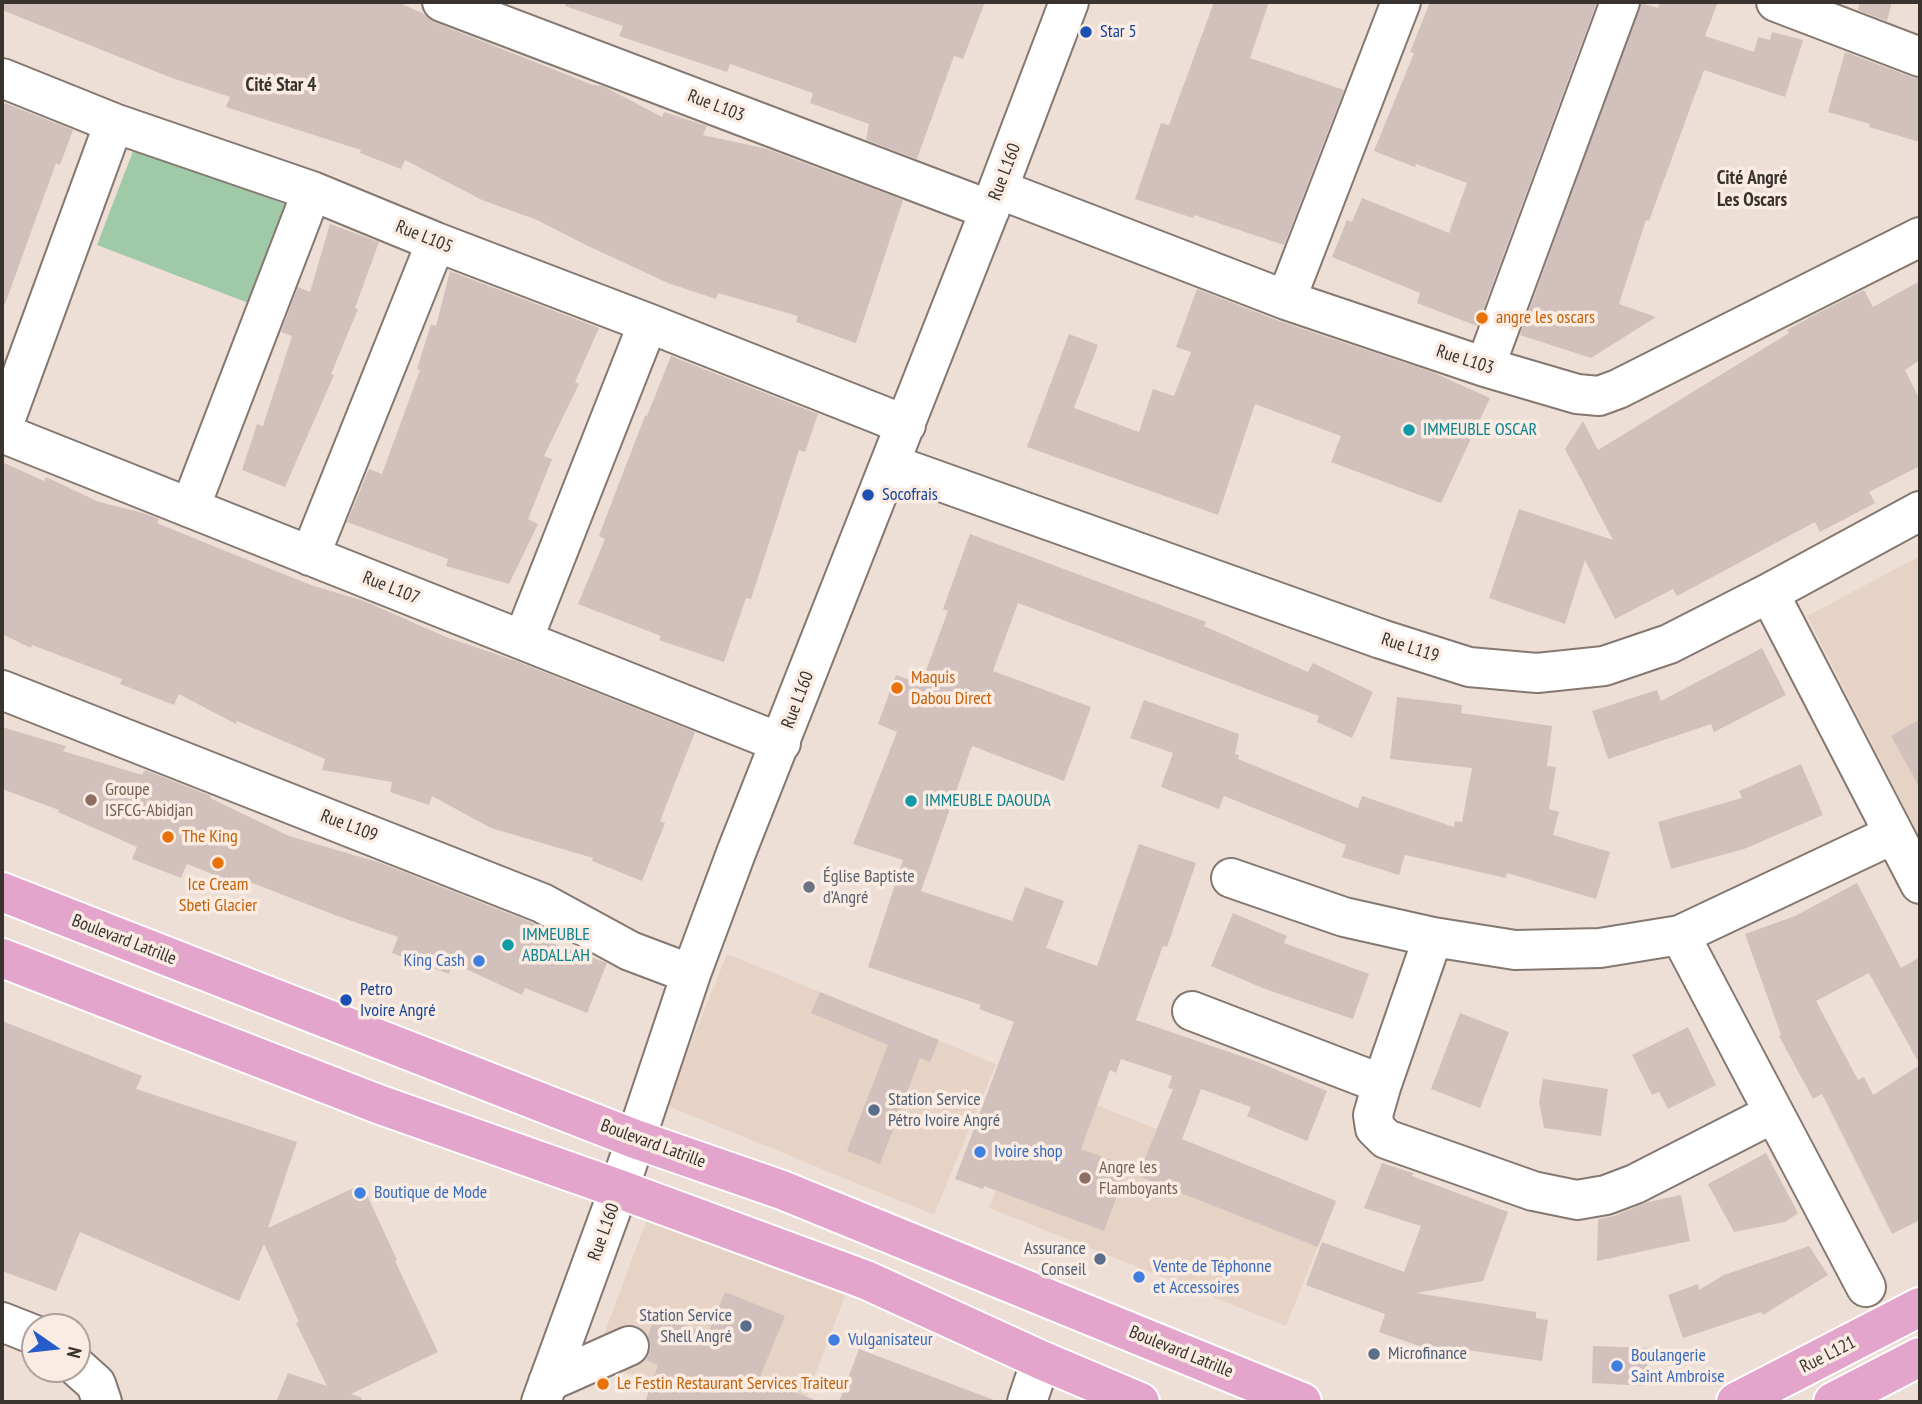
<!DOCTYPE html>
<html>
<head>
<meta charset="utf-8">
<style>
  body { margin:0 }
  #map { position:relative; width:1922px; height:1404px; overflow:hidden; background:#eddfd6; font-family:"PT Sans Narrow",sans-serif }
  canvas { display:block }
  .frame { position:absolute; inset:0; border:4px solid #38332f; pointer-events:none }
  .north { position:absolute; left:21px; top:1313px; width:70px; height:70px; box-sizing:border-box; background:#faece3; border:2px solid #aca29b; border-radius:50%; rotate:104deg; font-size:19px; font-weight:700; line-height:28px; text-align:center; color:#38332f }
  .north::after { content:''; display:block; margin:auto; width:24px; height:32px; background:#255cc9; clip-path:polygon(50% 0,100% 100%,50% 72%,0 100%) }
</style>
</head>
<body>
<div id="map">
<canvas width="1922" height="1404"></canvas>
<div class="frame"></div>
<div class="north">N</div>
</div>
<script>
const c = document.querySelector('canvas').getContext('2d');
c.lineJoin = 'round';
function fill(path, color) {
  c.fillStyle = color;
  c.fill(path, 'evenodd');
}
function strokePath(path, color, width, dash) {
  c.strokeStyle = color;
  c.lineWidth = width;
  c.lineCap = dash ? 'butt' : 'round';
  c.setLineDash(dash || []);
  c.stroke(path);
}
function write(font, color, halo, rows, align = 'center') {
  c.font = font + ' "PT Sans Narrow",sans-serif';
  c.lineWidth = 7;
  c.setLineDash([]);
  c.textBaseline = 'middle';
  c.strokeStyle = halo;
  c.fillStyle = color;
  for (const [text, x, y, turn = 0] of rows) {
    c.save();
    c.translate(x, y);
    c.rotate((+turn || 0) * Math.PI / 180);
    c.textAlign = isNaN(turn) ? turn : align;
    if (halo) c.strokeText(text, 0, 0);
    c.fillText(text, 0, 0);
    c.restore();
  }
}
fill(new Path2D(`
  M1920,556V838L1807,616Z
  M727,954L996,1064L934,1215L666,1105Z
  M1039,1082L1336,1201L1286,1326L989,1208Z
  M650,1211L849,1285L805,1402H702L594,1361Z`), '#e7d3c5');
fill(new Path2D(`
  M135,146L297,209L259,307L97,245Z`), '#a0c9a8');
fill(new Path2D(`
  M2,2H397L424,14L434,22L593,85L603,86L662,117L664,112L707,126L703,135L767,149L903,200L856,343L796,322L798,316L718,293L716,299L668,283L588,246L537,220L482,200L405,160L401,169L360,153L361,150L226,107L230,97L172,78L2,10Z
  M566,2H985L963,59L954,56L917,159L866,140L869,124L810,103L813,93L730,64L727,72L619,36L623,26L565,6Z
  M1214,2H1269L1250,58L1344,90L1284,245L1194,215L1193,218L1135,199L1161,123L1169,125Z
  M1430,2H1597L1477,326L1417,303L1420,293L1332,257L1347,220L1352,222L1362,198L1449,233L1467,183L1416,164L1415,167L1374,151L1414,53L1410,52Z
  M1660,2H1718L1705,36L1754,52L1758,37L1770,40L1772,32L1803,40L1785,97L1704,70L1649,221L1646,220L1619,304L1656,317L1591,358L1520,335L1641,3L1658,8Z
  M1860,2H1892L1887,21L1858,10Z
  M1845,52L1912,77L1920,78V142L1869,127L1870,124L1828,112Z
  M5,103L73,130L60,165L56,163L5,304H2V113Z
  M330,224L379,242L355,308L358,309L331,374L334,375L285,487L242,470L257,424L263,426L292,336L281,332L298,287L310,292Z
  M450,271L599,328L575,382L579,384L544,456L552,459L528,519L538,524L509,584L446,566L448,559L347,522L369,469L382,474L420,370L417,369L431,324L436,326Z
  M1920,281V360L1905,370L1920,400V466L1869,492L1875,503L1820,532L1815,522L1677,596L1673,589L1615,619L1585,560L1565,624L1489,598L1519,509L1613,540L1565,449L1583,421L1598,450L1789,333L1787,330L1818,313L1864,290L1873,307Z
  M1197,289L1279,321L1432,372L1490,398L1441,503L1331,462L1341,436L1255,404L1218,515L1027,447L1069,334L1098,345L1074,408L1139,432L1153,389L1174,396L1191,352L1176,347Z
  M671,356L818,414L805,452L799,450L751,599L746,598L724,662L659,640L661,636L578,604L605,539L599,536L616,491L645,416H647Z
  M2,462L44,481L46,477L99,502L143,513L159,519L157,523L223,550L311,585L364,601L446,637L516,661L695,732L660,821L665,823L642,881L592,861L593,858L491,828L432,796L429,805L390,792L392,782L322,770L325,759L237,721L236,724L179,694L174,705L120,684L122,679L32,645L31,648L2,634Z
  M970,534L1206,622L1204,626L1308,672L1313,663L1373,692L1352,738L1317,722L1319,716L1018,603L993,671L1091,707L1064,781L972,746L921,891L1012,921L1025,887L1064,901L1046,948L1097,966L1139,844L1196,863L1167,947L1163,946L1136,1020L1258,1062L1327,1091L1307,1141L1247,1116L1251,1107L1201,1089L1182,1139L1336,1201L1318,1247L1138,1176L1173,1089L1168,1088L1172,1076L1121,1059L1116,1073L1110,1070L1081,1149L1128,1166L1104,1231L984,1186L983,1189L955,1179L1014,1022L979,1009L981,1005L868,967L903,860L853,844L897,732L878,724L896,675L921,684L948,611L943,609Z
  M1762,648L1786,695L1714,732L1711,724L1608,759L1592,711L1657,690L1661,701Z
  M1397,697L1462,705L1461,713L1552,726L1547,766L1556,767L1549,809L1559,812L1553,835L1610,852L1596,899L1507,873L1506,878L1405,855L1399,875L1342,857L1346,845L1224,796L1219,809L1161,787L1173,753L1130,738L1144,700L1239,734L1235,754L1239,755L1238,759L1358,808L1362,796L1454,827L1455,821L1462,822L1472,768L1390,759Z
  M1920,719V788L1891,736Z
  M2,727L66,746L63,751L142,775L145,770L211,796L210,798L289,836L381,863L533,923L550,932L546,941L607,963L587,1013L525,988L522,995L453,963L449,974L392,953L398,937L340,917L242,879L240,885L187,864L181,878L132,859L137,847L58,812L59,810L2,789Z
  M1801,764L1823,815L1744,849L1671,869L1658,822L1742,798L1739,791Z
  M1857,883L1901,968L1920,957V1220L1892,1234L1822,1094L1813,1099L1779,1036L1781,1035L1745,934L1795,916ZM1869,973L1920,1065L1873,1095L1864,1077L1858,1080L1816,1001Z
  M1233,913L1287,936L1284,943L1369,974L1353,1019L1265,989L1211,966Z
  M820,992L939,1040L930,1062L920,1058L880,1164L847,1151L888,1045L811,1013Z
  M1460,1013L1509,1032L1480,1108L1431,1089Z
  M2,1021L142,1076L136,1089L297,1142L268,1228L362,1184L397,1260L395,1261L438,1352L351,1394L362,1398L361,1402H276L288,1373L327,1386L296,1323L299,1322L264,1244L239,1301L80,1232L56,1291L2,1271Z
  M1688,1027L1716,1085L1668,1109L1659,1092L1652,1095L1632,1055Z
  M1543,1079L1608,1089L1601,1136L1544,1128L1539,1102Z
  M1766,1153L1798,1213L1785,1222L1734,1232L1708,1184Z
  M1382,1163L1413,1173L1412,1176L1508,1212L1483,1281L1416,1293L1536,1312V1318L1548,1320L1542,1361L1448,1347L1445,1355L1379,1332L1385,1314L1306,1285L1322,1242L1404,1272L1421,1226L1364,1208Z
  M1681,1195L1690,1241L1597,1261L1598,1219L1614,1216L1648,1202Z
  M1809,1246L1828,1275L1763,1315L1761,1312L1683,1338L1668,1295L1698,1284L1699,1290L1724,1275Z
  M725,1292L785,1316L759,1379L815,1400V1402H645L658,1365L646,1360L651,1349L648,1336L656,1314L708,1334Z
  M1593,1346L1648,1348L1646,1386L1592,1383Z
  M859,1349L994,1400L993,1402H839Z`), '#d1c0bc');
const minor = new Path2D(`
  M442,2L990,210
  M1776,2L1920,57
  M2,78L114,123L312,191L436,242L648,323L906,425
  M998,189L1286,300L1485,367L1577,394L1599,396L1618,389L1920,237
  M1286,300L1401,2
  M1485,367L1620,2
  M2,429L114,123
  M2,433L781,743
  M891,464L1381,639L1469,667L1537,673L1604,666L1669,644L1769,593L1920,511
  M190,508L312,191
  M310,556L436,242
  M1769,593L1920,884
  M523,640L648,323
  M2,690L542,903L630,951L691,974
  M1231,878L1344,917L1433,937L1515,950L1600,948L1680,935L1894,834
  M1680,935L1866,1287
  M1433,937L1382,1084L1373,1115L1375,1128L1386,1139L1533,1191L1577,1200L1606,1195L1635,1184L1774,1113
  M1192,1011L1382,1084
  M2,1322L35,1335
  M77,1367L96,1384L102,1402
  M548,1382L629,1346
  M541,1402L619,1189L691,974L736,853L998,189L1069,2
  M1027,1402L1041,1360`);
const major = new Path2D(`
  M2,892L635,1139L782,1190L1302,1402
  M2,958L378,1104L619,1189L866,1280L1041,1360L1140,1402
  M1736,1402L1920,1307
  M1833,1402L1920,1357`);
strokePath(minor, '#847870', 42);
strokePath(major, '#fff', 42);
strokePath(minor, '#fff', 38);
strokePath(major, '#e3a5cc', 38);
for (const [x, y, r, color] of [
  [1086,32,7,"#1a4fb4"],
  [1482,318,7,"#e8710a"],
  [1409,430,7,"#0f9aa8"],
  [868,495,7,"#1a4fb4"],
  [897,688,7,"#e8710a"],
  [91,800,7,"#8d6e63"],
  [911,801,7,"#0f9aa8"],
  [168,837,7,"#e8710a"],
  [218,863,7,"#e8710a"],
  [809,887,7,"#6b7280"],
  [508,945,7,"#0f9aa8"],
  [479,961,7,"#3f7fe0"],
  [346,1000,7,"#1a4fb4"],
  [874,1110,7,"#5c6f8a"],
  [980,1152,7,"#3f7fe0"],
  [1085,1178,7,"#8d6e63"],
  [360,1193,7,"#3f7fe0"],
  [1100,1259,7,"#5c6f8a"],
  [1139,1277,7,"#3f7fe0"],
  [746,1326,7,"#5c6f8a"],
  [834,1340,7,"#3f7fe0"],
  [1374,1354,7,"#5c6f8a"],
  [1617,1366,7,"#3f7fe0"],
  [603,1384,7,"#e8710a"]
]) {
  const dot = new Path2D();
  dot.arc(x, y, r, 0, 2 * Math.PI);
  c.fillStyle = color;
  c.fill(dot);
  strokePath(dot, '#faece3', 2.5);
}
write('18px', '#164399', '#faece3', [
  ["Star 5",1100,32],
  ["Socofrais",882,495],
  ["Petro",360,990],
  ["Ivoire Angré",360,1011]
], 'left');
write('18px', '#38332f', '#faece3', [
  ["Rue L103",716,106,21],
  ["Rue L160",1005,172,-69],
  ["Rue L105",424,237,22],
  ["Rue L103",1465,360,18],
  ["Rue L107",391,588,22],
  ["Rue L119",1410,648,18],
  ["Rue L160",798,700,-69],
  ["Rue L109",349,826,21],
  ["Boulevard Latrille",124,940,21],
  ["Boulevard Latrille",653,1144,20],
  ["Rue L160",604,1232,-70],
  ["Boulevard Latrille",1181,1352,22],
  ["Rue L121",1828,1355,-27]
]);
write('18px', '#c56008', '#faece3', [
  ["angre les oscars",1496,318],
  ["Maquis",911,678],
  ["Dabou Direct",911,699],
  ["The King",182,837],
  ["Ice Cream",218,885,"center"],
  ["Sbeti Glacier",218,906,"center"],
  ["Le Festin Restaurant Services Traiteur",617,1384]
], 'left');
write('18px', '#0d838f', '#faece3', [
  ["IMMEUBLE OSCAR",1423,430],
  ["IMMEUBLE DAOUDA",925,801],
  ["IMMEUBLE",522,935],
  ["ABDALLAH",522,956]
], 'left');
write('18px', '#785e54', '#faece3', [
  ["Groupe",105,790],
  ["ISFCG-Abidjan",105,811],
  ["Angre les",1099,1168],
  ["Flamboyants",1099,1189]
], 'left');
write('18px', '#5b616d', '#faece3', [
  ["Église Baptiste",823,877],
  ["d’Angré",823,898]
], 'left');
write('18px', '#366cbe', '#faece3', [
  ["King Cash",465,961,"right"],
  ["Ivoire shop",994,1152],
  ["Boutique de Mode",374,1193],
  ["Vente de Téphonne",1153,1267],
  ["et Accessoires",1153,1288],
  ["Vulganisateur",848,1340],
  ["Boulangerie",1631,1356],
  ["Saint Ambroise",1631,1377]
], 'left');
write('18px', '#4e5e75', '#faece3', [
  ["Station Service",888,1100],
  ["Pétro Ivoire Angré",888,1121],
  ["Assurance",1086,1249,"right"],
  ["Conseil",1086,1270,"right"],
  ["Station Service",732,1316,"right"],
  ["Shell Angré",732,1337,"right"],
  ["Microfinance",1388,1354]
], 'left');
write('bold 19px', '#38332f', '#faece3', [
  ["Cité Star 4",281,86],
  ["Cité Angré",1752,179],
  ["Les Oscars",1752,201]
]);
</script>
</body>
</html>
